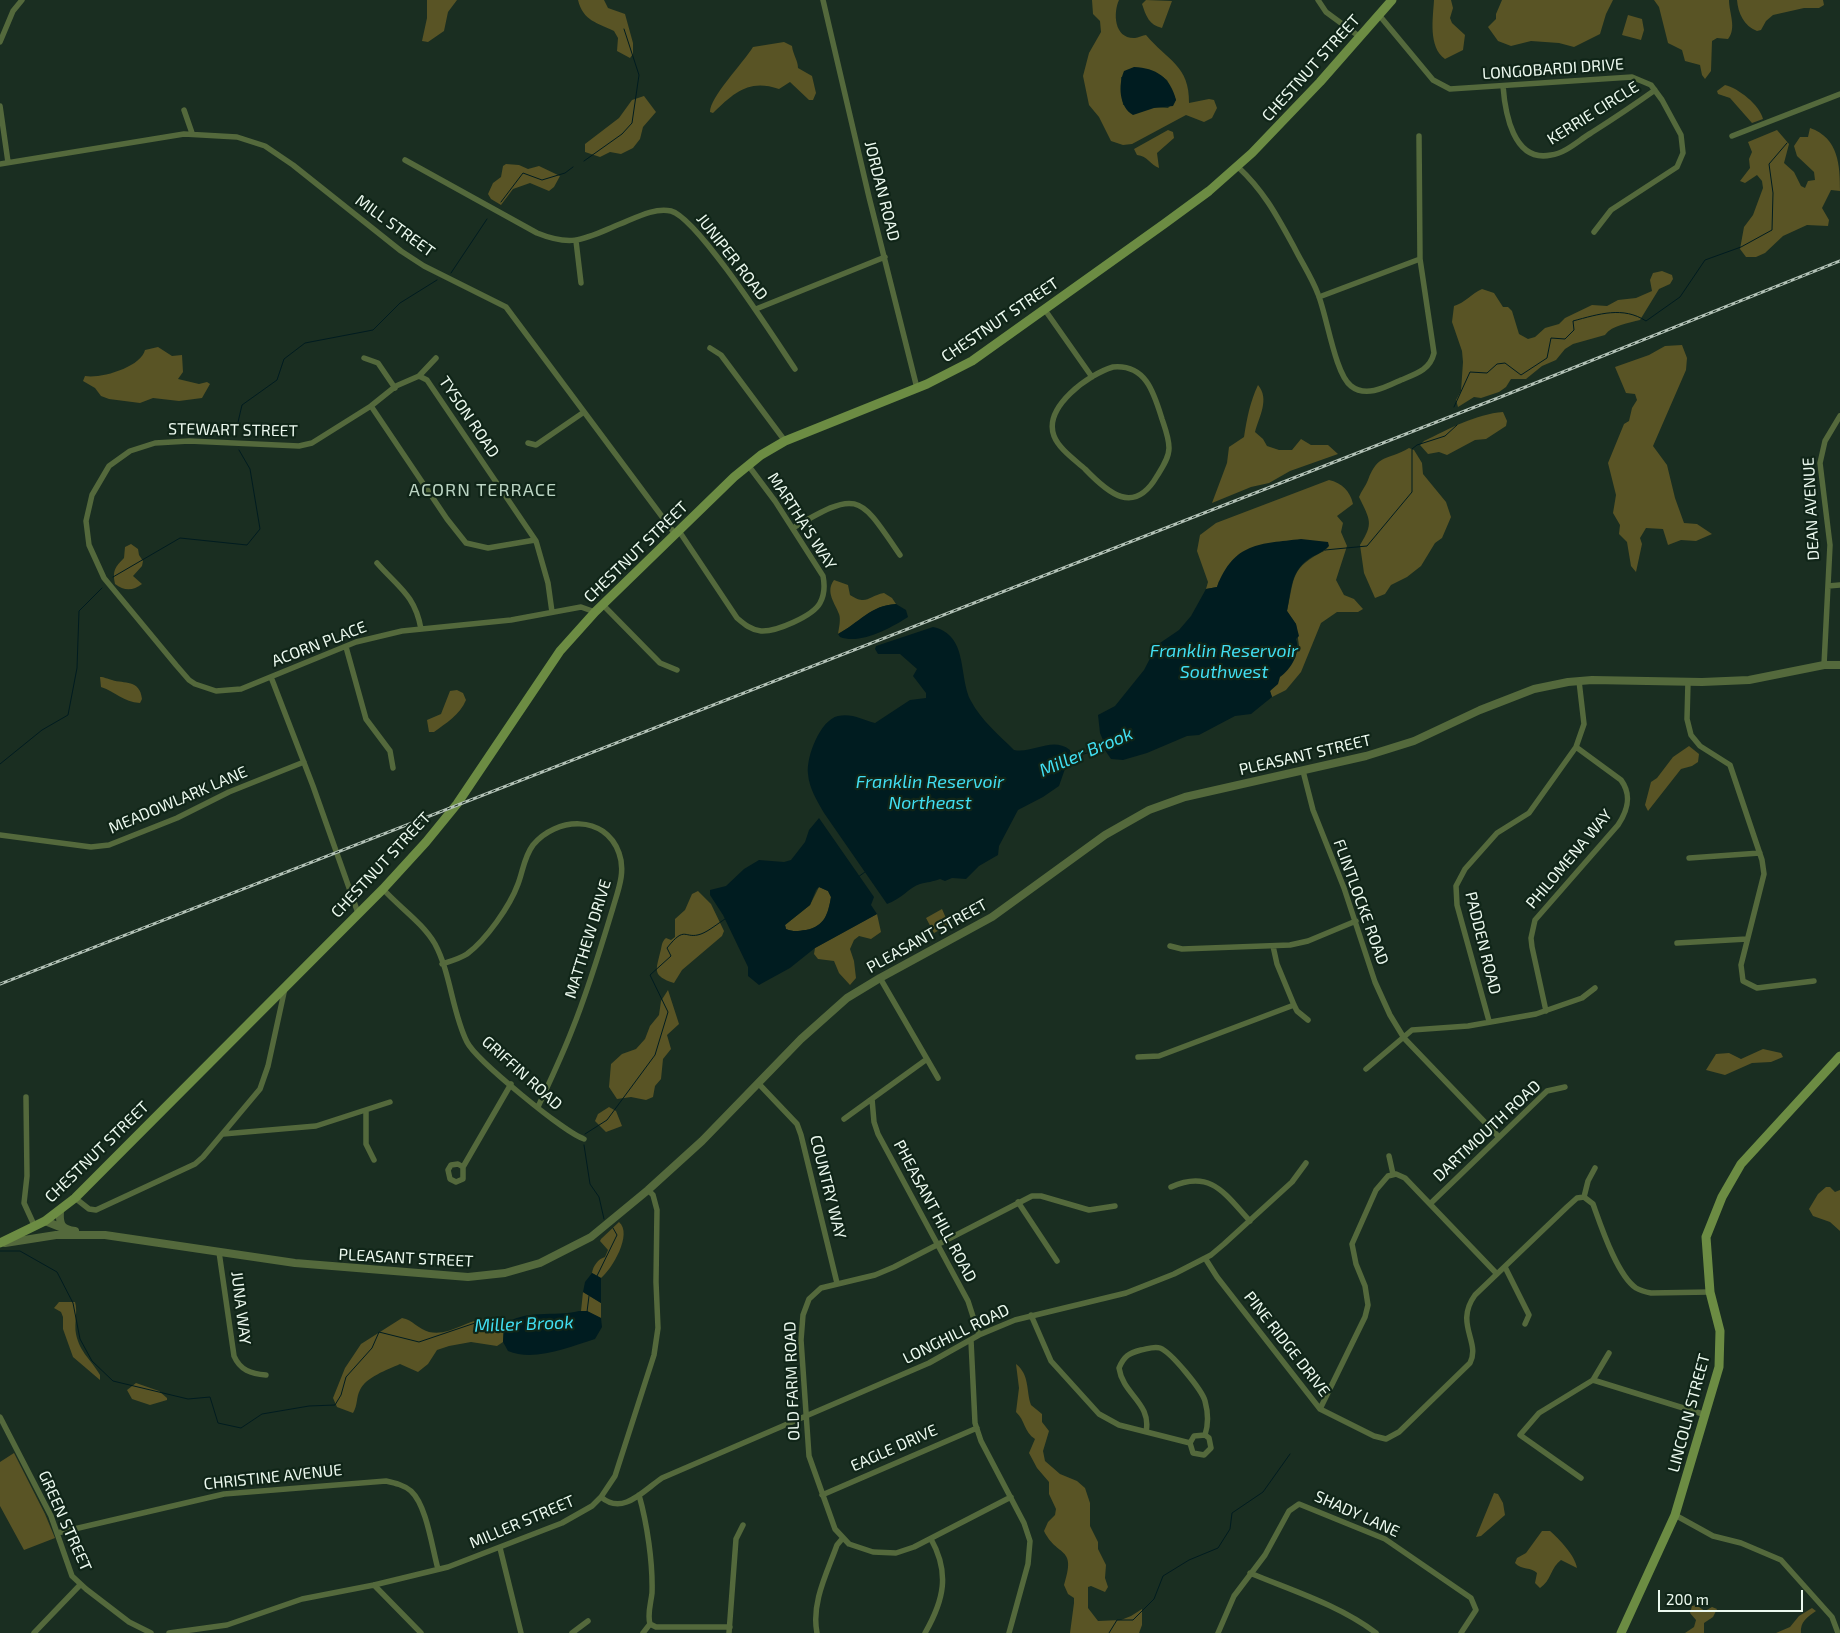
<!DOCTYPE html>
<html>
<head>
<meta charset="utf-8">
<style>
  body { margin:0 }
  #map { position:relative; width:1840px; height:1633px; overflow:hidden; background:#1a2e21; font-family:"Exo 2",sans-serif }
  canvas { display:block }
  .scale { position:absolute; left:1658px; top:1590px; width:145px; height:22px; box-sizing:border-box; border:2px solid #ecf9ef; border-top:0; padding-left:6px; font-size:15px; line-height:18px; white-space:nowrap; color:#ecf9ef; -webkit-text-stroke:4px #102518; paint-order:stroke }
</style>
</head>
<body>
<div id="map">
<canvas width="1840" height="1633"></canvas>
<div class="scale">200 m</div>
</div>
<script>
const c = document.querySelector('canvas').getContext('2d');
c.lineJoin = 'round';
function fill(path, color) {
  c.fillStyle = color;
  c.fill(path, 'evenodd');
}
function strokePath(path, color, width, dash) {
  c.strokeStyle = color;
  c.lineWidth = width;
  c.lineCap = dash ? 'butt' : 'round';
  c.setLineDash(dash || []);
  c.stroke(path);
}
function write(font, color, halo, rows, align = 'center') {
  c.font = font + ' "Exo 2",sans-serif';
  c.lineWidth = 4.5;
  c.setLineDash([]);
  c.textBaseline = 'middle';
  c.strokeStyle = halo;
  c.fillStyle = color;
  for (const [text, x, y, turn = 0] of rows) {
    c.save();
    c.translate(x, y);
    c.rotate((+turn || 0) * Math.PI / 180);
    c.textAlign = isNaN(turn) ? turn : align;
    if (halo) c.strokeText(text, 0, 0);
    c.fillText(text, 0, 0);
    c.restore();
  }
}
fill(new Path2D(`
  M427,0H457L448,12L444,31L428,42L422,41L427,18Z
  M578,0H604L608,8L625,14L633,43V54L630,58L617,51L618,38L614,31C598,23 583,21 578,0Z
  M1092,0H1119C1113,13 1114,39 1135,38C1138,38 1143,35 1146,35C1167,60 1190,66 1189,103L1209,99L1214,100L1217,108L1212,118L1204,122L1186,115L1132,144L1123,145L1111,141L1099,117L1089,105L1083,76L1089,53L1101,32L1100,21L1093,14ZM1160,75L1167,80L1176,100L1168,108L1123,105L1121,77Z
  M1146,0L1172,1L1162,28C1149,25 1146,16 1142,4Z
  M1434,0H1451L1453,8L1450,18L1452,23L1465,35L1463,50L1445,59C1428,47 1433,18 1434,0Z
  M1502,0H1613L1606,14L1600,34L1574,47L1559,43L1531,41L1511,46L1498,41L1488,27L1496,19V14Z
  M1654,0H1729C1729,13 1737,28 1728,39L1717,38L1712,41L1711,71L1705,79L1702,75L1700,65L1685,61L1682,50L1668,43L1659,7Z
  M1737,0H1823L1824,5L1819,8H1804L1773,15L1766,21L1761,30L1757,31C1744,26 1738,13 1737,0Z
  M1628,15L1642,19L1644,30L1641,40L1622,35Z
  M784,42L792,46C793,55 798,60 798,68L812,76L816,93L813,100H809L790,82L779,89C749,79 735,92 713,113L710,112C710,97 743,63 753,47Z
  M1725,85C1738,88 1760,105 1763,119L1752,123L1730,98L1718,94L1717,91Z
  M644,96L656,112L643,127L640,139L633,148L621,154L610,152L600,157L585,152V144L619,118L632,100Z
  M1810,128C1839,138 1840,166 1840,191L1831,190L1822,208L1829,220L1828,226L1807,225L1783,236L1765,253L1756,257H1746L1740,249L1744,227L1753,215L1763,188L1762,181L1757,175L1745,183L1740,181L1750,168L1749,159L1752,152L1748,142L1777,130L1789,144L1784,163L1794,172L1801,186L1805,188L1808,181L1815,180L1814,172L1797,156L1794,146L1800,137H1808Z
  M1168,130L1173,132L1174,138L1157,153L1159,168C1150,165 1148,156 1137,155L1134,149Z
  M506,164L519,165L528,169L539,166L560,176L554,187L549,191L530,183L513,189L501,205L491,199L488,194L493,183L501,177L503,166Z
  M1662,271L1672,275L1673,279L1670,284L1659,289L1640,320C1629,323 1612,325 1605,335L1573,344L1565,349L1556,360L1542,366L1526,379H1511L1506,387L1499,392L1481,398L1474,397L1458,407L1456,400L1461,391L1463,362L1462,351L1452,322L1454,306C1465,303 1471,294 1482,289L1494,293L1503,307H1508L1512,311L1519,334L1528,339L1535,337L1545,328L1559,324L1565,318L1592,305L1607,306L1618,300L1636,298L1652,291L1650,280L1653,273Z
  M1682,345L1687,358L1686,370L1653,446L1667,465L1675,498L1684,523L1697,524L1712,534L1696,541L1681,540L1668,545L1663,529L1646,528L1640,538L1642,544L1636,572L1631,566L1627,542L1619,534L1620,525L1613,513L1616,495L1608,463L1624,424L1629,421L1632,408L1637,400L1635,394L1626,393L1615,367L1649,355L1665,346Z
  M158,347L172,356L182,355L183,372L178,379L199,384L207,382L210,384L202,398L179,401L153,398L140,403L109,399L101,396L95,388L83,381L85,376C101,379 141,367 145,350Z
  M1258,385C1270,399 1259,417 1255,432L1263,439L1267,446L1279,450H1292L1301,439L1311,445H1328L1338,454L1290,471L1269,483L1251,487L1212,503L1227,463L1229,447L1244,437C1247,418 1250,402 1258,385Z
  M1503,412L1507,421L1506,426L1486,439L1475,440L1447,455L1439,452L1428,454L1420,445L1424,441C1449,429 1476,414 1503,412Z
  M1409,448L1414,450L1422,463L1423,474L1446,502L1451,517L1442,538L1435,543L1421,566L1407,577L1391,585L1385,594L1375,598L1364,573L1360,545C1374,523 1370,520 1359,497C1361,491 1366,486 1368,480C1378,453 1387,461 1409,448Z
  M1329,480C1342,483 1350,491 1353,504L1337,516L1343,523L1341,532L1347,546L1336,580L1344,595L1354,599L1363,609L1358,612H1337L1321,623L1301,672L1286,690L1272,697L1270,691L1299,646L1296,624L1287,611C1295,576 1290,568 1326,550L1219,581L1217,587L1206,589L1208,582L1197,551L1200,535L1216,523Z
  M131,544L138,549L139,555L143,561L142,566L133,576L142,584C133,591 124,591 115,584C112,571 115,567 124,558L125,547Z
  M834,580L848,585L850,595C867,606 868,596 884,593L892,598L896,604C871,605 859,623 838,634C839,628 841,619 839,614C835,603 825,592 834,580Z
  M100,677C105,677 107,679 112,680C124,684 140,679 142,699L140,703C123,702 116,692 101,687Z
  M457,690L463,693L466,700C460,715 446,723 434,732H429L427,720L441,714L450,691Z
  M1689,746L1699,754L1698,762L1692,766L1681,769L1648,811L1645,805L1651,782L1657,778L1673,757Z
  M819,887L828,891L831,897C828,914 825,926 806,930C798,931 793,932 786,929L785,925L810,905Z
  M698,891L711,904L724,931L722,936L682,970L674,983C652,976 656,970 660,953C662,947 661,942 666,938L671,940L675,937V919L685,910L692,894Z
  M942,909L949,925L934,933L926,918Z
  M877,914L881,932L871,939L859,936L854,940L850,949L854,961L856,978L850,985L839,973L834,961L818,959L814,954L815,948Z
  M668,990L679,1024L667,1035L671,1049L663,1059L661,1079L655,1086L653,1097L646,1100L631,1097L617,1099L609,1087L611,1064L622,1054L636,1049L645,1039L650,1026L659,1015L661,1001Z
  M1763,1049L1781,1053L1783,1057L1771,1062L1752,1063L1725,1075L1706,1070L1716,1054L1729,1053L1741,1059Z
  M609,1107L616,1111L622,1126L606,1132L595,1121L598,1114Z
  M1826,1187H1830L1835,1192L1840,1190V1231L1830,1222L1813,1216L1809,1209L1818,1194Z
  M619,1222C633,1234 612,1269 601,1278L592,1273C593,1266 598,1259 605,1257L608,1250L600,1241L601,1239Z
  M583,1292L601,1303V1318L587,1311H581Z
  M59,1302H75C78,1312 74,1323 76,1334C80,1353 91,1359 100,1375V1380L73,1357L63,1329V1317L61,1312L54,1308Z
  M402,1318C413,1320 418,1329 429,1332C452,1337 469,1316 490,1320C495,1321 500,1324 504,1325L503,1342L497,1346L471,1342L449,1346L437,1350L428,1364L418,1372L400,1364C387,1370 366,1377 360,1390C356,1397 358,1405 353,1413L337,1407L333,1398L345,1368L361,1344Z
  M1016,1364C1030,1375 1026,1391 1031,1405L1042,1414V1422L1049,1431L1043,1451L1045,1461L1060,1474L1077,1481L1085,1488L1090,1503V1526L1098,1542V1549L1106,1565L1105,1578L1108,1587L1105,1592L1091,1586L1088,1587V1608L1098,1621L1121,1620L1131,1616L1142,1609V1625L1139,1633H1070L1074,1603V1598L1068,1594L1064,1585C1077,1545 1057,1558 1044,1531L1048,1522L1055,1515L1056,1509L1049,1494V1482L1037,1468L1029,1453L1035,1439C1024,1432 1025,1420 1016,1412L1019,1388Z
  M136,1383L159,1391L167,1398V1400L150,1405L132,1399L127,1390Z
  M14,1453L45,1514L55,1538L24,1550L0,1506V1462Z
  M1494,1493L1498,1494L1503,1503L1505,1515L1481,1536L1476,1537Z
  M1542,1531H1550C1559,1539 1575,1555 1577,1568L1561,1560C1551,1567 1551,1581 1540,1588L1535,1583L1537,1573C1532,1567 1521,1570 1515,1563L1517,1558L1526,1553Z
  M1696,1605L1705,1611L1712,1607L1717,1609L1713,1617L1704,1623V1633H1685L1694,1627L1696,1620L1690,1613L1692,1606Z
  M1812,1608L1816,1611C1807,1617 1800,1622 1801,1633H1776L1790,1627L1799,1616Z`), '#595425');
fill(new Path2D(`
  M1134,67C1156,68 1170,77 1176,100L1173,106L1154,108L1133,115C1119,107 1118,85 1124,71Z
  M1301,539L1328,542L1329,546C1323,553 1313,555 1306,561C1290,574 1291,593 1287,611L1296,624L1299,636L1296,639C1301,653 1291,669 1280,677L1278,684L1270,691L1272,697L1251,714L1235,716L1199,735L1187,736L1147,753L1123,760L1111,759L1102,746L1105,745L1100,733L1098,715L1115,706L1144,670L1157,645L1179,630L1191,616L1206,589L1217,587C1234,542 1260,544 1301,539Z
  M896,604L906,610L908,617C891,628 860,645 840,637L838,634C859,623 871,605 896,604Z
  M933,627C969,635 958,676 971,701C981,720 999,735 1014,750C1033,754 1052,736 1070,750L1073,760L1066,766L1059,786L1043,797L1018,810L999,846L998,855L979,866L966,879L952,878L945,881L940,879C932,882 928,882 920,884C910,887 900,900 887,904L824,813C817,801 809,788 808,774C806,757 820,720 838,716C852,713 863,720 875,723L910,700L926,698V693L913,676L917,669L900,654H878L875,649L876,646Z
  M819,818L874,897L871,905L877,914L815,948L790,968L759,985L748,976V967L723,915L710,895V890L726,886L744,869L759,860L784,862L791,860L805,842L809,830ZM819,887L828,891L831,897C828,914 825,926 806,930C798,931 793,932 786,929L785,925L810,905L816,890Z
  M592,1273L601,1278V1303L583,1292L585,1282Z
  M579,1311H587L601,1318L602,1327L595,1339C569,1347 534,1362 508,1351L503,1342L504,1325C523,1309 555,1317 579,1311Z`), '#001c20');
strokePath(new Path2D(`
  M584,161L622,134L632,123L639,75L624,29
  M501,202L523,173L542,180L565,173L573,167
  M451,273L487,219
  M1454,407L1470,372L1487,373L1497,364L1505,363L1521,375L1547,358L1551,338L1565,339L1574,330L1573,321C1599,314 1623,306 1646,321L1680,297L1705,260L1741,247L1772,230L1773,193L1769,164L1787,143
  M235,435L242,405L277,380L284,359L305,343L373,330L400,303L437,280
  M1325,550L1367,546L1412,492V449L1417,445L1445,436L1457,425
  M113,577L180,538L247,545L260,529L250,469L239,450
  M1071,758L1103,748
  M0,764L42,730L68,715L77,668L79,611L102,588
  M858,877L865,872
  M585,1134L607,1120L655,1055L668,1012L650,975L671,956L667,948C686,924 684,940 701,934C709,931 717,924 725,919
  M584,1145L590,1184L599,1197L604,1219
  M0,1251H20L57,1272L73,1303L80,1339L92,1361L113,1381L188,1399L210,1397L218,1423L241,1428L262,1414L309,1406L335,1405L341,1395L346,1377L372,1348L379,1332L419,1342L478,1322L504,1326
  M597,1276L617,1235L613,1228
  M587,1312L589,1296
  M1109,1633L1117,1620H1133L1154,1599L1163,1576L1189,1560L1218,1548L1230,1529L1232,1513L1263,1492L1290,1454`), '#001c20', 1);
strokePath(new Path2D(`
  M823,0L869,197L917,388
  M1318,0L1326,12L1360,37
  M1379,15L1433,80L1450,89L1632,77L1651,85L1662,100L1681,135L1683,153L1677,167L1611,210L1594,232
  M0,42L13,11L22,0
  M1503,86C1505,112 1513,163 1551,155C1566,153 1579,140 1591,133C1613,119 1634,105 1655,90
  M0,106L8,162
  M184,110L192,133
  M1732,136L1840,94
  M405,160L537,233C574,248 586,238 620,224C635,218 655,207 671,211C698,218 776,341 795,369
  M0,164L184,134L237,137L265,146L293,165L401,251L424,266L506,307L675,534
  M1238,167C1264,191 1277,216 1294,247C1302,263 1312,278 1318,294C1327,316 1335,374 1351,386C1366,398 1386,387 1401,380C1416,374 1430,370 1434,353L1420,259L1419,136
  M576,241L581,283
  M1319,297L1420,259
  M756,309L885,257
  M1045,310L1092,377
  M710,348L721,355L785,441
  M364,358L378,363L395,388
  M436,358L419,376L396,386L371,406L312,443L299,446L189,441L155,443L130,451L109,466L92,495L86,521L89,545L104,578L176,665L189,680L195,684L216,691L241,689L356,642L402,631L511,620L581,607L595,612
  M1113,367C1146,364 1154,393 1162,419C1165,428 1169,438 1169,448C1169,458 1162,468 1157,476C1134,516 1108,493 1085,469C1075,460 1059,449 1054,436C1043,407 1089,374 1113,367Z
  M419,376L427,380L536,541L548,583L552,612
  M371,406L447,519L466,543L488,548L535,540
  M528,443L536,445L584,412
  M793,528C859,489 859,495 900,555
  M679,531L737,618C744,624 751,630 761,631C776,632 813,616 820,603C825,594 825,586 823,576L775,501L748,465
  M377,563C398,587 415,595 421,629
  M1828,586L1840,585
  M603,605L660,663L677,670
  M346,647L366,719L390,751L393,768
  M1824,665L1830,545L1820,463L1825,441L1840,416
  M271,677L313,786L358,913
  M1688,682L1687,719L1691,735L1700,746L1730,765L1762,860L1764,874L1741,965L1743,981L1757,988L1814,981
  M1303,771L1313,810L1344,888L1375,982L1390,1015L1404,1038L1498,1136
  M0,835L91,847L109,845L177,818L229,792L304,762
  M1689,858L1760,853
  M383,889C399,907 423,923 435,944C451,974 452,1012 467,1042C476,1060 565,1133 584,1139
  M1677,943L1747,939
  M1170,946L1182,949L1290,945L1308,941L1356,921
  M1273,946L1277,964L1294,1005L1297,1011L1308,1020
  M442,964C451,961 459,959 467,954C486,940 510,906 518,884C523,871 524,857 533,845C556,817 605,814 619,853C625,869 620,885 615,901C602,944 589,988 572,1030C562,1056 550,1081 538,1107
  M880,978L938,1078
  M1546,1011L1532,947L1531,938L1535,920L1618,825C1628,810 1632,795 1621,780L1576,747
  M1489,1021L1457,905L1456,886L1465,869L1497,833L1529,813L1576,747L1584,724L1579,681
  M1138,1057L1159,1056L1294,1005
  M1366,1069L1412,1030L1468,1026L1536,1014L1582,998L1595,988
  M758,1083L797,1124L801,1135L837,1283
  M26,1097L27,1176L24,1203L35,1227
  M872,1099L874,1122L878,1134L968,1301L979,1335
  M366,1110V1144L374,1160
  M844,1119L927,1059
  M223,1134L316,1126L390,1102
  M1389,1156L1393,1174
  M463,1167L458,1164L451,1165L448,1170L450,1179L456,1182L463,1179V1167L511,1084
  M1595,1168L1588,1181L1584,1197L1593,1204C1601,1226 1617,1275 1636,1288C1641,1291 1646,1292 1651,1293L1710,1292
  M1171,1187C1211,1169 1225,1194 1250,1221
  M75,1198L89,1209L96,1210L195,1164L203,1157L260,1089L268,1066L285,988
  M1018,1202L1057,1261
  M1431,1203L1547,1091L1565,1087
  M219,1252L234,1356C240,1370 251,1374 266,1375
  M1205,1258L1217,1277L1320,1409L1374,1436L1386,1439L1399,1432L1470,1363C1481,1342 1454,1324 1475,1295L1567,1207L1577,1198L1584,1197
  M1505,1267L1529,1315L1525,1324
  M1031,1315L1051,1361L1099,1414L1119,1425L1190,1443L1193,1453L1204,1455L1211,1448L1209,1438L1205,1435L1194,1436L1190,1443
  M971,1341L975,1423L981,1441L1024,1523L1030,1541L1028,1564L1009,1633
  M1593,1380L1706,1415
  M1320,1409L1365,1317L1368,1305L1365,1286L1356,1264L1352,1244L1376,1190L1388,1176L1396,1174L1405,1178L1497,1274
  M0,1417L51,1516L72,1576L86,1589L129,1622L151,1633
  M1146,1432C1152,1403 1123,1395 1119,1368C1124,1356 1129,1353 1141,1350C1147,1349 1154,1346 1160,1348C1171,1352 1202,1390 1205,1401C1208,1412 1209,1423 1205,1435
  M1581,1478L1520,1435L1539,1413L1593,1380L1609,1353
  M639,1495C647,1523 653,1563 652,1593C651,1603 647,1614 650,1624L656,1627H730
  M822,1495L977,1428
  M601,1497C623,1516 644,1490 662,1478L929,1363L979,1335L1015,1320L1126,1293L1174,1274L1211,1255L1224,1244L1292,1182L1306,1163
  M1011,1497L914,1547L896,1553L873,1552L849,1544L835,1529L809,1456L801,1340L803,1315L809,1299L821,1288L875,1275L894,1267L1032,1196H1041L1089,1210L1115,1206
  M1675,1515L1713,1536L1741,1543L1781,1560L1832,1617L1838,1633
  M57,1533L224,1494L386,1481C395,1483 404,1485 411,1491C427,1506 432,1548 438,1569
  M500,1548L521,1633
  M1250,1573C1293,1591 1339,1605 1376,1633
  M374,1585L421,1633
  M34,1633L80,1585
  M169,1633L227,1625L302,1599L374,1585L448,1567L562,1523L592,1506L601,1497L615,1476L654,1355L658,1328L656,1282L657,1210L653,1195L648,1190
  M572,1633L588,1621
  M643,1633L650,1624
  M729,1633L736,1539L743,1525
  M817,1633C811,1603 827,1573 837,1545L842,1539
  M925,1633C944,1600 950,1573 931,1539
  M1218,1633L1234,1596L1265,1555L1289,1511L1299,1504L1385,1539L1471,1598L1476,1610L1461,1633`), '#54693c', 5.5);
strokePath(new Path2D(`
  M60,1212C59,1225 62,1229 75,1231
  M45,1221L65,1229
  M5,1243L56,1235H105L295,1263L468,1277L505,1273L540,1263L591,1237L648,1190L702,1141L801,1039L847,998L880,978L992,917L1105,835L1149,810L1185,797L1366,756L1414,741L1480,710L1534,689L1568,682L1592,680L1702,682L1749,680L1824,665H1840`), '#54693c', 8);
strokePath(new Path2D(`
  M0,1243L45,1221L75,1198L383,889L426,842L457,804L560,651L595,612L734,477L761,455L785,441L927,384L972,361L1164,224L1209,191L1252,153L1320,82L1392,0
  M1621,1633L1675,1515L1719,1367L1720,1331L1710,1292L1706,1237L1722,1197L1741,1164L1840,1056`), '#6c8c43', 9);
const rail = new Path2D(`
  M0,984L1503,396L1840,261`);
strokePath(rail, '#b2c1b6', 3);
strokePath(rail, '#102518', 1, [4]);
write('16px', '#ecf9ef', '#102518', [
  ["CHESTNUT STREET",1311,68,-48],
  ["LONGOBARDI DRIVE",1553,69,-4],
  ["KERRIE CIRCLE",1593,113,-32],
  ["JORDAN ROAD",882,191,76],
  ["MILL STREET",395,226,36],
  ["JUNIPER ROAD",732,257,52],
  ["CHESTNUT STREET",1000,320,-34],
  ["TYSON ROAD",469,417,56],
  ["STEWART STREET",233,430,1],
  ["DEAN AVENUE",1811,509,-93],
  ["MARTHA'S WAY",802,521,57],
  ["CHESTNUT STREET",636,552,-44],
  ["ACORN PLACE",319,644,-21],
  ["PLEASANT STREET",1305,755,-13],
  ["MEADOWLARK LANE",178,800,-23],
  ["PHILOMENA WAY",1569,859,-50],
  ["CHESTNUT STREET",381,865,-47],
  ["FLINTLOCKE ROAD",1361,902,70],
  ["PLEASANT STREET",927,936,-29],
  ["MATTHEW DRIVE",588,939,-73],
  ["PADDEN ROAD",1483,943,76],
  ["GRIFFIN ROAD",522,1073,42],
  ["DARTMOUTH ROAD",1487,1131,-43],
  ["CHESTNUT STREET",97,1152,-44],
  ["COUNTRY WAY",828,1187,76],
  ["PHEASANT HILL ROAD",935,1211,62],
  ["PLEASANT STREET",406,1258,3],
  ["JUNA WAY",241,1308,83],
  ["LONGHILL ROAD",956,1334,-26],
  ["PINE RIDGE DRIVE",1287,1344,52],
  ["OLD FARM ROAD",792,1381,-92],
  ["LINCOLN STREET",1689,1413,-75],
  ["EAGLE DRIVE",894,1448,-24],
  ["CHRISTINE AVENUE",273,1477,-6],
  ["SHADY LANE",1357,1514,24],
  ["GREEN STREET",65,1521,66],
  ["MILLER STREET",522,1522,-23]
]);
c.letterSpacing = '1px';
write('18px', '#bbd4c3', '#102518', [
  ["ACORN TERRACE",483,490]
]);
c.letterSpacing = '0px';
write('italic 18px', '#41dff2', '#102518', [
  ["Franklin Reservoir",1224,651],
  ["Southwest",1224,672],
  ["Miller Brook",1086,752,-23],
  ["Franklin Reservoir",930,782],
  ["Northeast",930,803],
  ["Miller Brook",524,1324,-2]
]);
</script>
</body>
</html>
